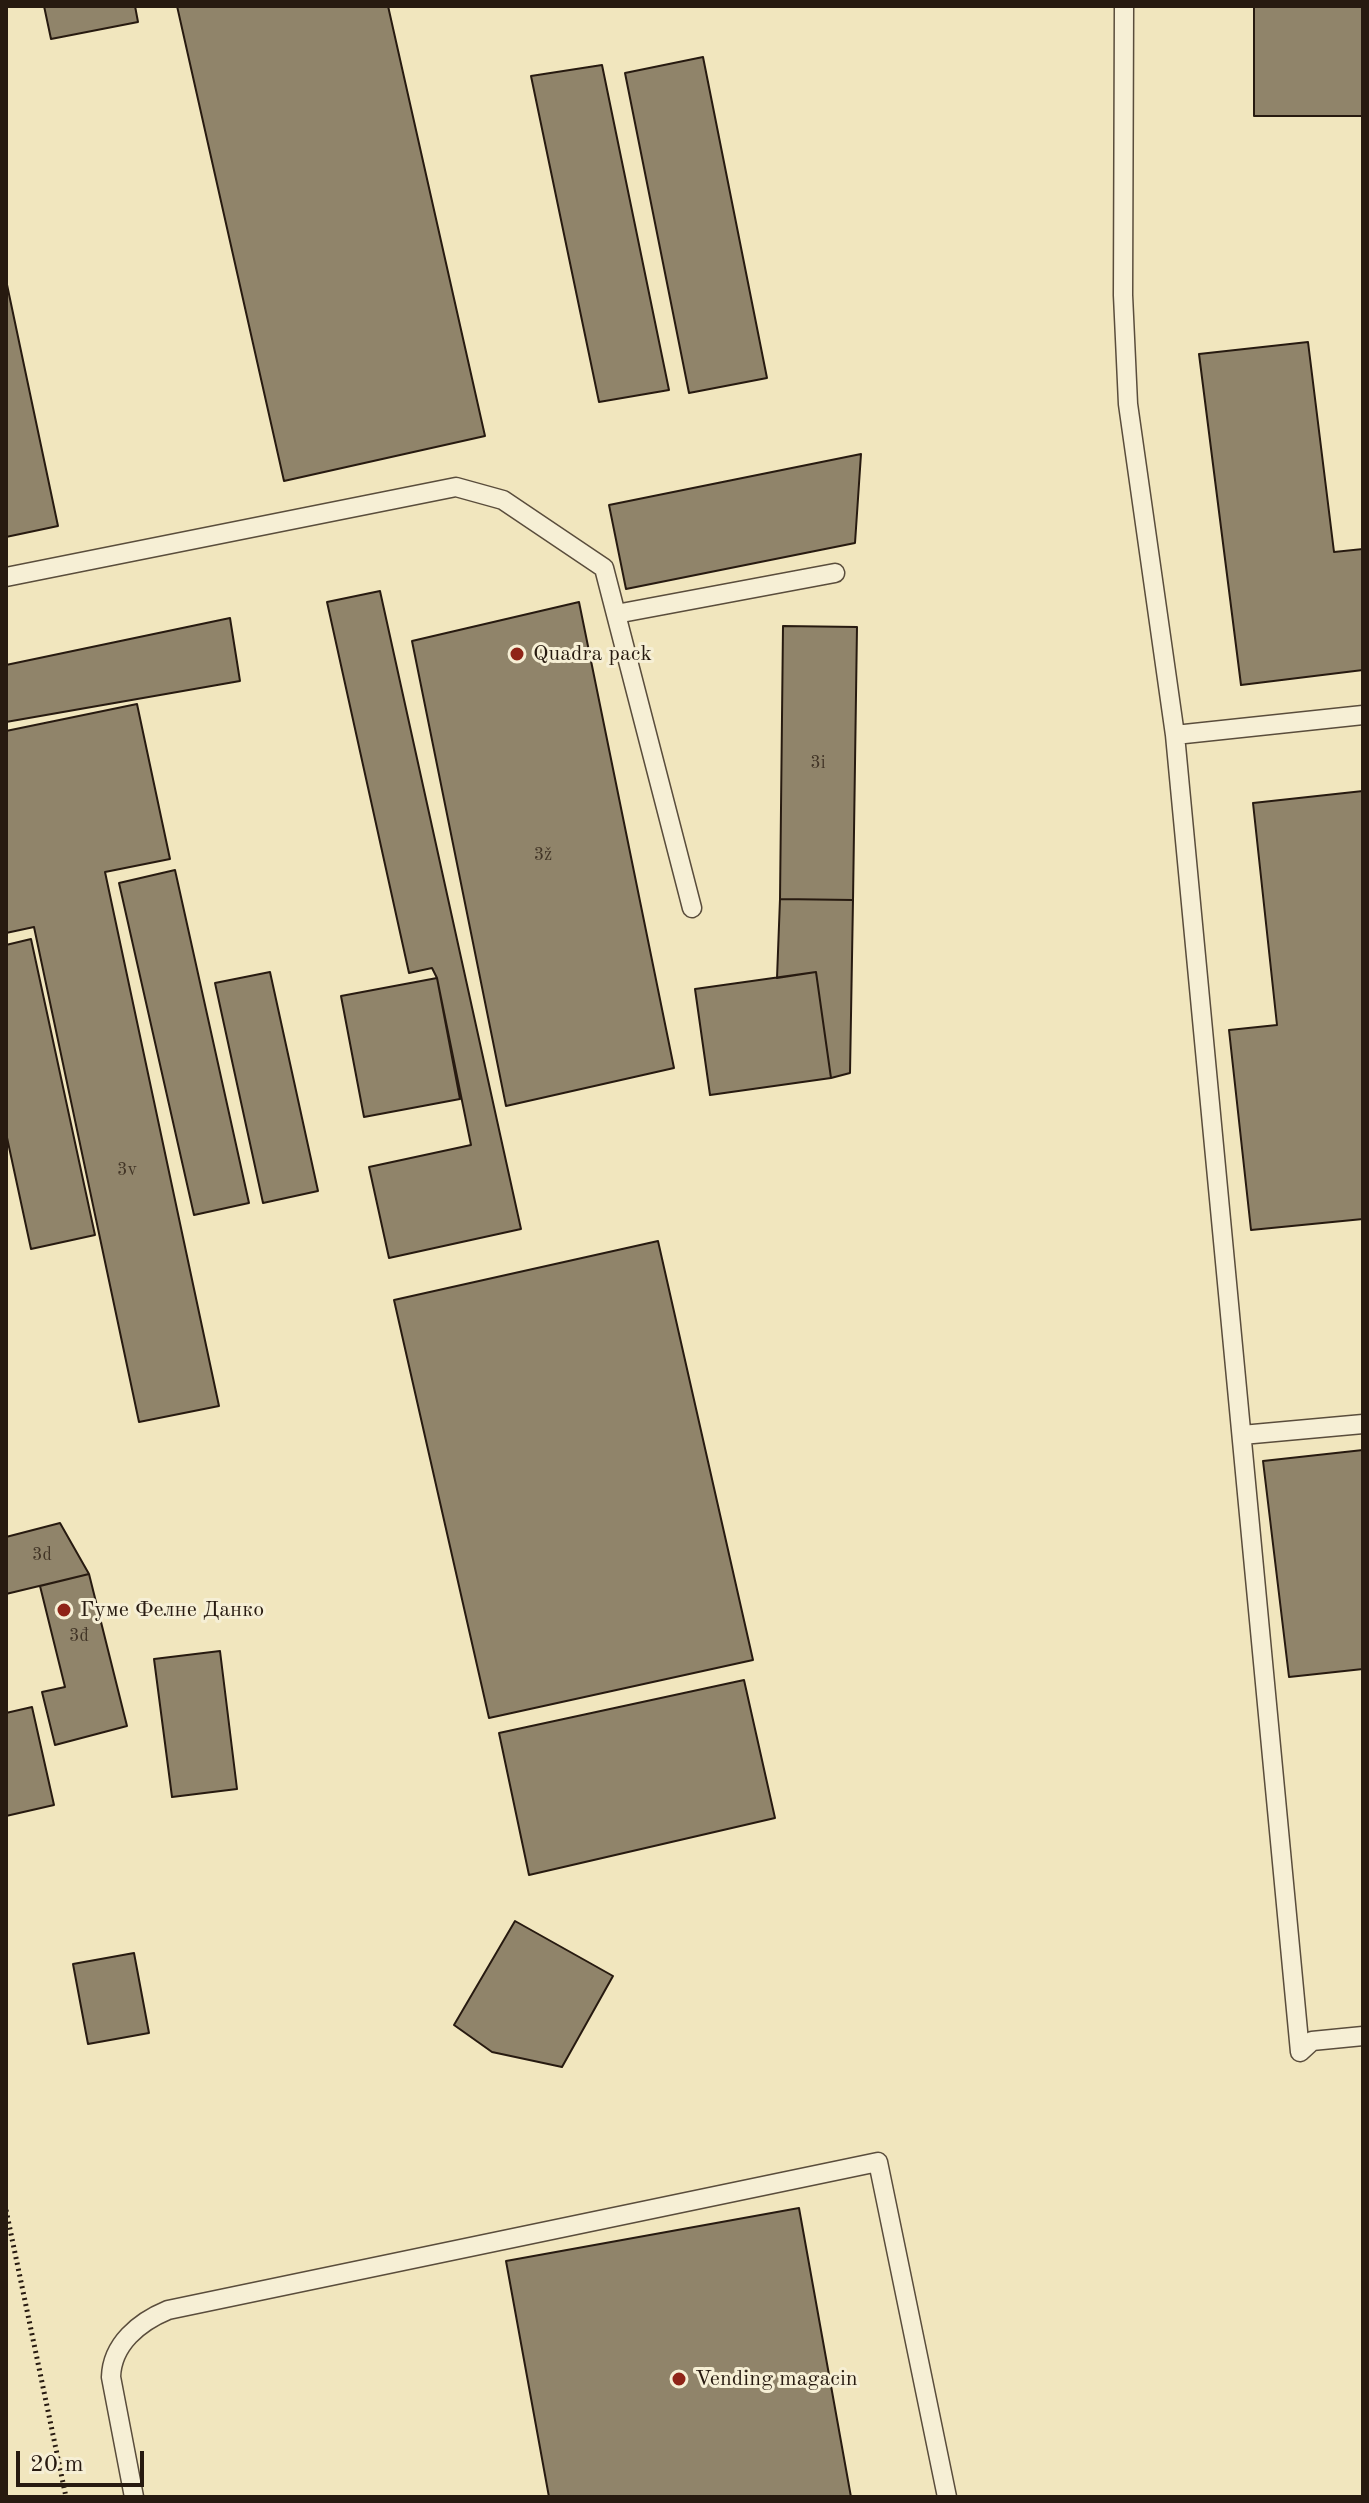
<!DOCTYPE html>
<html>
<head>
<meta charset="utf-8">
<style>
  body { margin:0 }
  #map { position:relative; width:1369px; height:2503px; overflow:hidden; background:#f1e6be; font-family:"Old Standard TT",serif }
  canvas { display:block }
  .frame { position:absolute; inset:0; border:8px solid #271a10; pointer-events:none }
  .scale { position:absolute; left:16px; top:2451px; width:128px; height:36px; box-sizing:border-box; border:4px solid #271a10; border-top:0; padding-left:10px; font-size:24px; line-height:28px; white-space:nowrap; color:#271a10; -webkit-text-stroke:6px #f6efd5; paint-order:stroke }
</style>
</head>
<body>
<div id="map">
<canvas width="1369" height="2503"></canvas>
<div class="frame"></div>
<div class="scale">20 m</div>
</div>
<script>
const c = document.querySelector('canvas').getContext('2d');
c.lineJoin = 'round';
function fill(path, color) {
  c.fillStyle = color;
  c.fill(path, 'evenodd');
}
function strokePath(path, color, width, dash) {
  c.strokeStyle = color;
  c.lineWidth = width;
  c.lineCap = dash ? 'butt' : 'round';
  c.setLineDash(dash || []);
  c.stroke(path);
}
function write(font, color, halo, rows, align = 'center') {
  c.font = font + ' "Old Standard TT",serif';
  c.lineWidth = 6;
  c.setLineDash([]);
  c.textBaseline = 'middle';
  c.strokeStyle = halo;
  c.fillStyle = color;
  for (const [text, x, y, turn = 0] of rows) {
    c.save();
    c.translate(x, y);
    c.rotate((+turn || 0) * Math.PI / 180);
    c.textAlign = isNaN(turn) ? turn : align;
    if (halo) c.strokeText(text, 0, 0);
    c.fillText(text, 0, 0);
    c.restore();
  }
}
const building = new Path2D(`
  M44,6H135L138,22L51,39Z
  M177,6H388L485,436L284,481Z
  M1254,6H1363V116H1254Z
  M703,57L767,378L689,393L625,73Z
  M602,65L669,390L599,402L531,76Z
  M6,280L58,526L6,537Z
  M1308,342L1334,552L1363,549V670L1241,685L1199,354Z
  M861,454L855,543L626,589L609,505Z
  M380,591L521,1229L389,1258L369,1167L471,1145L437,978L432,968L409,973L327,602Z
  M579,602L674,1068L506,1106L412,641Z
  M230,618L240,681L6,722V665Z
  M783,626L857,627L853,900L780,899Z
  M137,704L170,859L105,872L219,1406L139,1422L34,927L6,933V731Z
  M1363,791V1219L1251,1230L1229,1030L1277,1025L1253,803Z
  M175,870L249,1203L194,1215L119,883Z
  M780,899L853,900L850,1073L831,1078L816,972L777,978Z
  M31,939L95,1235L31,1249L6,1133V945Z
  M270,972L318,1191L263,1203L215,983Z
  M816,972L831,1078L710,1095L695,989Z
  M437,978L460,1099L364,1117L341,996Z
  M658,1241L753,1660L489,1718L394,1300Z
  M1363,1450V1669L1289,1677L1263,1461Z
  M60,1523L89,1574L6,1594V1537Z
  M89,1574L127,1726L55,1745L42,1692L65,1687L40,1586Z
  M220,1651L237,1789L172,1797L154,1659Z
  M744,1680L775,1818L529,1875L499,1733Z
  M32,1707L54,1805L6,1816V1713Z
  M515,1921L613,1976L562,2067L492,2052L454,2025Z
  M134,1953L149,2033L88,2044L73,1964Z
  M799,2208L851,2497H549L506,2261Z`);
fill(building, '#90846a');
strokePath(building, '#271a10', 2);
const lane = new Path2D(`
  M1124,6L1123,295L1128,404L1175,735L1300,2052L1312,2041L1363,2036
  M6,577L456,487L503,500L604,568L692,908
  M616,614L835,573
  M1175,735L1363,715
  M1242,1435L1363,1424
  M134,2497L111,2377C112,2344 139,2322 168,2310L878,2162L947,2497`);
strokePath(lane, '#5a4d3c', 21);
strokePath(new Path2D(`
  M6,2210L66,2497`), '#271a10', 5, [2, 4]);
strokePath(lane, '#f6efd5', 18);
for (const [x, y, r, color] of [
  [517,654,8,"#8f2418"],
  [64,1610,8,"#8f2418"],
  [679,2379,8,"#8f2418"]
]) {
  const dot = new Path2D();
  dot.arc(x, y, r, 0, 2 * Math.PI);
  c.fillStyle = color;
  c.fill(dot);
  strokePath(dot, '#f6efd5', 3);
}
write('18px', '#413426', null, [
  ["3i",818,763],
  ["3ž",543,855],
  ["3v",127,1170],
  ["3d",42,1555],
  ["3đ",79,1636]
]);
write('22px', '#271a10', '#f6efd5', [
  ["Quadra pack",533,654],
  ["Гуме Фелне Данко",80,1610],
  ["Vending magacin",695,2379]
], 'left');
</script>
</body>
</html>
